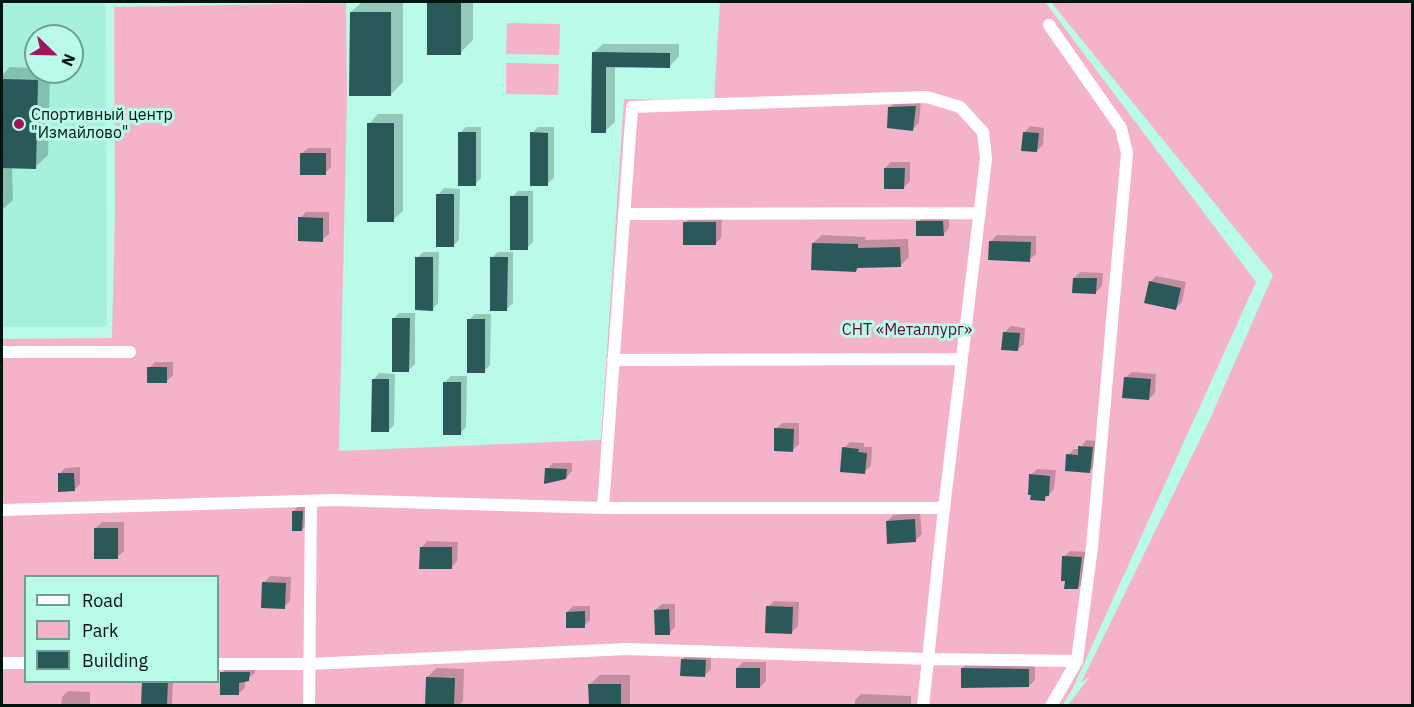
<!DOCTYPE html>
<html>
<head>
<meta charset="utf-8">
<style>
  body { margin:0 }
  #map { position:relative; width:1414px; height:707px; overflow:hidden; background:#b9fae8; font-family:"IBM Plex Sans",sans-serif }
  canvas { display:block }
  .frame { position:absolute; inset:0; border:3px solid #001510; pointer-events:none }
  .legend { position:absolute; left:24px; top:575px; width:195px; height:108px; box-sizing:border-box; background:#b9fae8; border:2px solid #6f9e92; margin:0; padding:8px 10px; list-style:none; font-size:18px; color:#001510 }
  .legend li { display:flex; align-items:center; gap:12px; height:30px }
  .legend b { width:30px; border:2px solid #6f9e92 }
  .north { position:absolute; left:24px; top:24px; width:60px; height:60px; box-sizing:border-box; background:#b9fae8; border:2px solid #6f9e92; border-radius:50%; rotate:113deg; font-size:16px; font-weight:700; line-height:24px; text-align:center; color:#001510 }
  .north::after { content:''; display:block; margin:auto; width:21px; height:27px; background:#a1155d; clip-path:polygon(50% 0,100% 100%,50% 72%,0 100%) }
</style>
</head>
<body>
<div id="map">
<canvas width="1414" height="707"></canvas>
<div class="frame"></div>
<ul class="legend">
<li><b style="height:8px;background:#fff"></b>Road</li>
<li><b style="height:16px;background:#f4b3c9"></b>Park</li>
<li><b style="height:16px;background:#2b595a"></b>Building</li>
</ul>
<div class="north">N</div>
</div>
<script>
const c = document.querySelector('canvas').getContext('2d');
c.lineJoin = 'round';
function fill(path, color) {
  c.fillStyle = color;
  c.fill(path, 'evenodd');
}
function strokePath(path, color, width, dash) {
  c.strokeStyle = color;
  c.lineWidth = width;
  c.lineCap = dash ? 'butt' : 'round';
  c.setLineDash(dash || []);
  c.stroke(path);
}
function write(font, color, halo, rows, align = 'center') {
  c.font = font + ' "IBM Plex Sans",sans-serif';
  c.lineWidth = 6;
  c.setLineDash([]);
  c.textBaseline = 'middle';
  c.strokeStyle = halo;
  c.fillStyle = color;
  for (const [text, x, y, turn = 0] of rows) {
    c.save();
    c.translate(x, y);
    c.rotate((+turn || 0) * Math.PI / 180);
    c.textAlign = isNaN(turn) ? turn : align;
    if (halo) c.strokeText(text, 0, 0);
    c.fillText(text, 0, 0);
    c.restore();
  }
}
fill(new Path2D(`
  M2,2H104L106,7L107,327H2ZM36,36H72V72H36Z`), '#a6f0dc');
fill(new Path2D(`
  M720,2H1045L1256,282L1072,690L1062,706L2,705V339L112,338L115,210L114,7L346,3L347,98L339,451L601,440L624,99L714,101ZM26,576H218V682H26Z
  M1051,2H1412V705H1068L1091,675L1081,683L1210,419L1273,275Z
  M507,23L560,24L559,55L506,54Z
  M506,63L559,64L558,95L506,94Z`), '#f4b3c9');
fill(new Path2D(`
  M362,2H403V82L390,95L351,12Z
  M428,2H473V40L460,53H428Z
  M603,44H679V56L670,66L615,65V122L605,131L593,53Z
  M10,67L36,68V72H50L48,155L35,167H12L13,200L2,210V75Z
  M921,100L919,123L913,129L890,107L896,101Z
  M378,114H403V211L393,220L369,124Z
  M1030,126L1044,128L1043,145L1036,151L1024,133Z
  M466,127H481V178L475,184L460,133Z
  M538,127H554V178L547,184L532,133Z
  M308,148H331V167L325,173L301,154Z
  M891,162H910V181L904,187L885,168Z
  M444,188L460,189L459,240L453,246L438,195Z
  M518,191H533V242L527,248L512,197Z
  M306,212H329V234L322,240L300,218Z
  M722,216L721,238L715,244L685,223L691,217Z
  M924,216H949V228L943,235L918,222Z
  M822,235L866,237L865,240L908,239L909,257L900,266H860L856,270L813,243Z
  M997,235L1036,236V254L1029,260L991,241Z
  M423,252H439L438,303L432,309L417,258Z
  M498,252H513V303L507,309L491,258Z
  M1080,272L1103,273L1102,286L1096,292L1074,278Z
  M1156,276L1186,282L1182,302L1176,308L1150,282Z
  M399,313H415V364L409,370L393,319Z
  M475,314H491L490,365L484,371L469,320Z
  M1011,326L1025,328L1024,344L1017,350L1005,332Z
  M155,362H173V375L167,381L149,368Z
  M1132,372L1156,374L1155,393L1149,399L1125,378Z
  M379,373L395,374L394,425L388,431L373,380Z
  M451,376H467L466,427L460,434L445,382Z
  M782,423H799V444L793,450L776,429Z
  M1086,440L1098,441L1096,465L1090,471L1068,455L1074,449H1080Z
  M850,442L864,443V447H872L871,466L864,472L844,448Z
  M553,463H572V471L566,478L547,469Z
  M80,467V484L74,490L59,474L65,468Z
  M1037,469L1056,470L1054,489L1044,500L1031,475Z
  M299,505H308V523L302,530L293,512Z
  M920,513L922,534L916,540L887,521L894,515Z
  M102,522H124V551L117,557L96,528Z
  M427,541L458,542L457,561L451,568L421,548Z
  M1070,551L1088,552L1084,582L1078,588L1067,579L1064,557Z
  M270,576L291,577L290,601L284,607L264,583Z
  M774,601L799,602L798,626L792,632L768,607Z
  M662,604H675V627L669,633L655,610Z
  M573,606H590V620L584,626L567,612Z
  M688,653L711,654V669L705,675L682,660Z
  M743,662H766V681L760,687L737,668Z
  M969,662L1035,663V680L1029,686L962,668Z
  M228,667H255V673L245,680V688L238,694L222,673Z
  M437,668L464,669L463,701L459,706H426L427,677Z
  M600,675H630V706H590V684Z
  M144,682H173L172,706H143Z
  M68,691L90,692V706H61L62,697Z
  M861,694L911,696V706H855V700Z`), '#0003');
fill(new Path2D(`
  M427,2H461V55H427Z
  M350,12H391V96H349Z
  M592,52L670,53V68L606,67V133H591Z
  M2,79L38,80L36,169L2,168Z
  M916,106L913,131L887,128L888,107Z
  M367,123H394V222H367Z
  M458,132H476V186H458Z
  M530,132L548,133V186H530Z
  M1023,132L1039,133L1037,152L1021,151Z
  M300,153H326V175H300Z
  M884,168H905L904,189H884Z
  M436,194H454V247H436Z
  M510,196H528V250H510Z
  M298,217L323,218V242L298,241Z
  M916,221H943L944,236H916Z
  M683,222H716V245H683Z
  M989,241L1031,242L1030,262L988,260Z
  M812,243L858,244V248L900,247L901,267L857,268L856,272L811,270Z
  M415,257H433V311L415,310Z
  M490,257H508L507,311H490Z
  M1073,278H1097L1096,294L1072,293Z
  M1149,281L1181,288L1176,310L1144,303Z
  M392,318H410L409,372H392Z
  M467,319H485V373H467Z
  M1003,332L1020,333L1018,351L1001,350Z
  M147,367H167V383H147Z
  M1124,377L1151,379L1149,400L1122,398Z
  M372,379H389V432H371Z
  M443,382H461V435H443Z
  M774,428L794,429L793,452L774,451Z
  M1078,446L1093,447L1090,473L1065,471L1066,454L1078,455Z
  M842,447L859,449L858,452L867,453L865,474L840,472Z
  M545,468L567,469L566,479L544,484Z
  M58,473H74L75,491L58,492Z
  M1029,474L1050,476L1049,496H1045V501L1030,500L1031,495H1028Z
  M292,511H303L302,531H292Z
  M915,519L916,542L887,544L886,521Z
  M94,528H118V559H94Z
  M420,547H452V569H419Z
  M1062,556L1082,557L1078,589H1064L1065,581H1061Z
  M262,582L286,583L285,609L261,608Z
  M766,606L793,607L792,634L765,633Z
  M669,609L670,635H655L654,610Z
  M585,611V628H566V612Z
  M681,659L706,660L705,677L680,676Z
  M736,668H760V688H736Z
  M961,668L1029,669V687L961,688Z
  M220,672H250L249,681L239,683V695H220Z
  M426,677L455,678L454,705H425Z
  M142,681H168L167,705H141Z
  M588,684H621V705H589Z`), '#2b595a');
strokePath(new Path2D(`
  M1049,25L1121,128L1127,153L1092,547L1077,661L1051,706
  M624,214L980,213
  M2,352H130
  M613,360L962,359
  M603,508L632,107L927,97L960,107L983,132L986,159L944,508L923,706
  M2,510L334,500L603,508H944
  M2,663H26
  M218,664H309L627,649L929,659L1077,661
  M309,706L311,501`), '#fff', 12);
for (const [x, y, r, color] of [
  [19,124,6,"#a1155d"]
]) {
  const dot = new Path2D();
  dot.arc(x, y, r, 0, 2 * Math.PI);
  c.fillStyle = color;
  c.fill(dot);
  strokePath(dot, '#b9fae8', 2);
}
write('16px', '#001510', '#b9fae8', [
  ["Спортивный центр",31,115],
  ["\"Измайлово\"",31,133]
], 'left');
write('16px', '#620837', '#b9fae8', [
  ["СНТ «Металлург»",907,330]
]);
</script>
</body>
</html>
